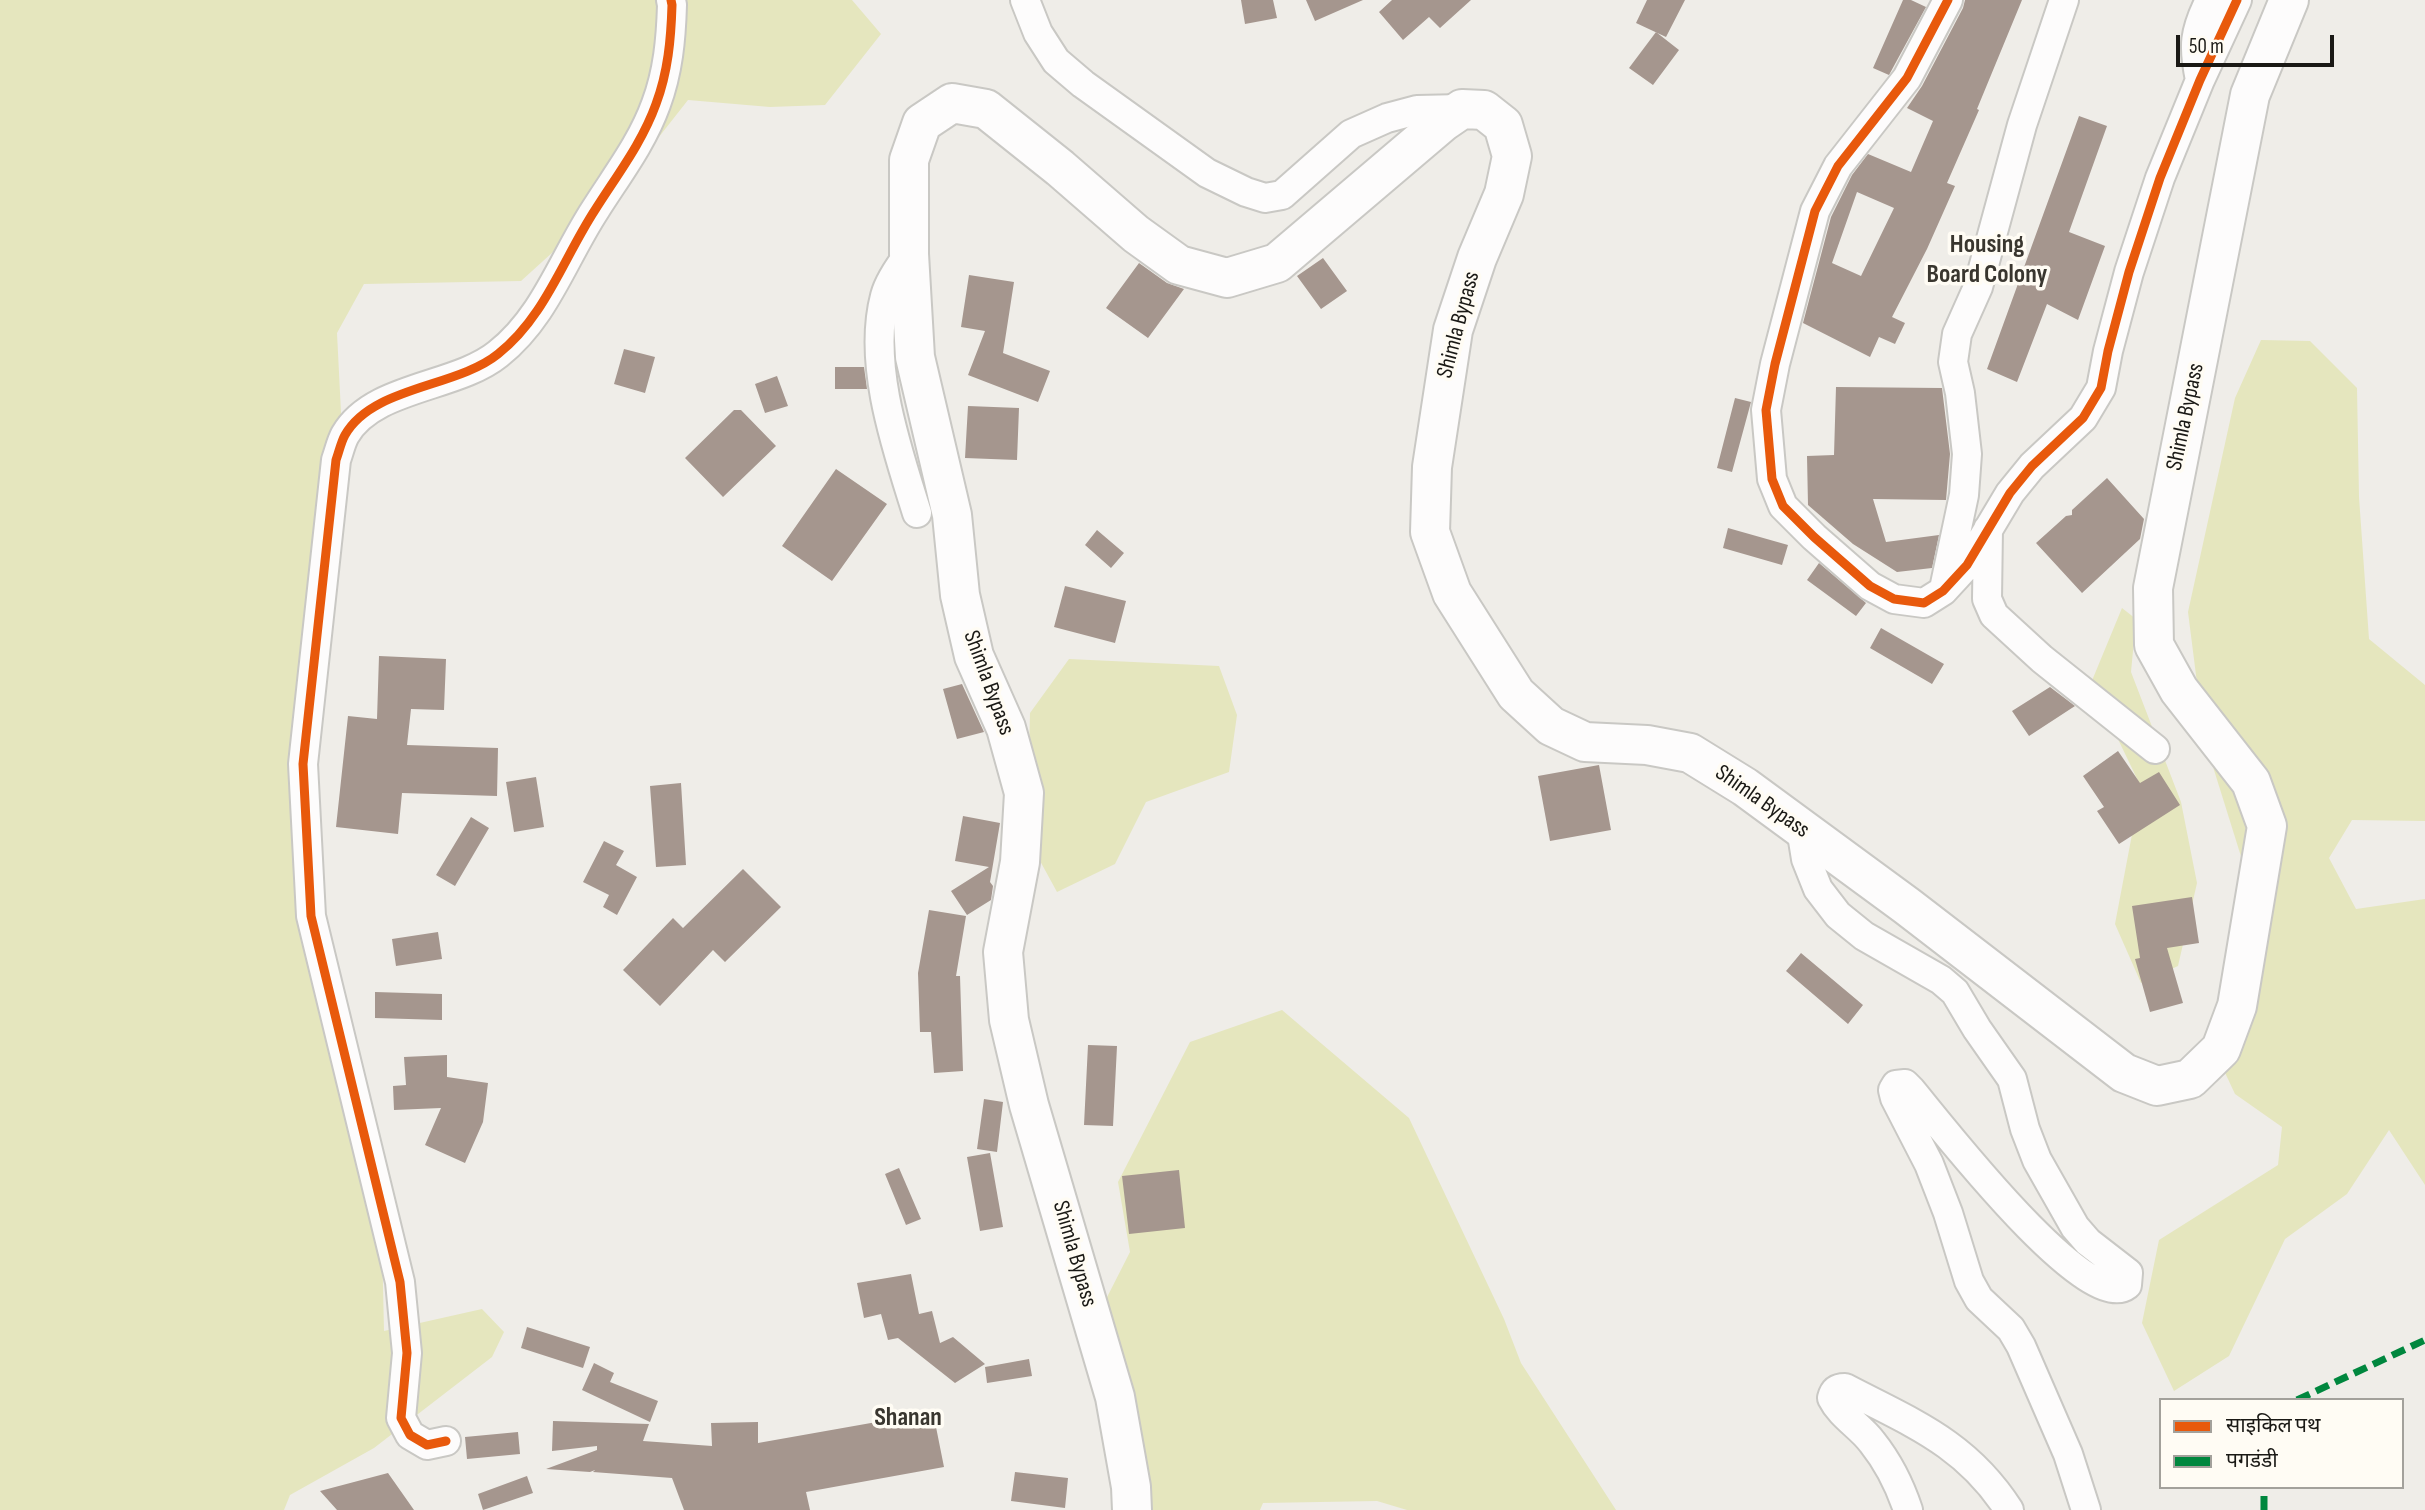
<!DOCTYPE html>
<html>
<head>
<meta charset="utf-8">
<style>
  body { margin:0 }
  #map { position:relative; width:2425px; height:1510px; overflow:hidden; background:#efede8; font-family:"Sofia Sans Condensed","Noto Sans Devanagari",sans-serif }
  canvas { display:block }
  .legend { position:absolute; left:2159px; top:1398px; width:245px; height:91px; box-sizing:border-box; background:#fffcf4; border:2px solid #a3a19b; margin:0; padding:9px 12px; list-style:none; font-size:21px; color:#1a1915 }
  .legend li { display:flex; align-items:center; gap:14px; height:35px }
  .legend b { width:35px; border:2px solid #a3a19b }
  .scale { position:absolute; left:2176px; top:35px; width:158px; height:32px; box-sizing:border-box; border:4px solid #1a1915; border-top:0; padding-left:9px; font-size:21px; line-height:24px; white-space:nowrap; color:#1a1915; -webkit-text-stroke:5px #fffcf4; paint-order:stroke }
</style>
</head>
<body>
<div id="map">
<canvas width="2425" height="1510"></canvas>
<ul class="legend">
<li><b style="height:9px;background:#e8590c"></b>साइकिल पथ</li>
<li><b style="height:9px;background:#00873e"></b>पगडंडी</li>
</ul>
<div class="scale">50 m</div>
</div>
<script>
const c = document.querySelector('canvas').getContext('2d');
c.lineJoin = 'round';
function fill(path, color) {
  c.fillStyle = color;
  c.fill(path, 'evenodd');
}
function strokePath(path, color, width, dash) {
  c.strokeStyle = color;
  c.lineWidth = width;
  c.lineCap = dash ? 'butt' : 'round';
  c.setLineDash(dash || []);
  c.stroke(path);
}
function write(font, color, halo, rows, align = 'center') {
  c.font = font + ' "Sofia Sans Condensed",sans-serif';
  c.lineWidth = 7;
  c.setLineDash([]);
  c.textBaseline = 'middle';
  c.strokeStyle = halo;
  c.fillStyle = color;
  for (const [text, x, y, turn = 0] of rows) {
    c.save();
    c.translate(x, y);
    c.rotate((+turn || 0) * Math.PI / 180);
    c.textAlign = isNaN(turn) ? turn : align;
    if (halo) c.strokeText(text, 0, 0);
    c.fillText(text, 0, 0);
    c.restore();
  }
}
fill(new Path2D(`
  M0,0H852L881,34L825,105L770,107L688,100L607,203L521,281L364,284L337,333L343,452L297,881L382,1242L384,1331L482,1309L504,1332L492,1357L374,1448L290,1495L284,1510H0Z
  M2261,340L2310,341L2357,388L2359,497L2369,639L2425,685V821L2352,820L2329,858L2356,909L2425,899V1185L2389,1130L2347,1194L2285,1239L2229,1356L2174,1391L2142,1323L2159,1240L2278,1165L2282,1127L2235,1094L2220,1062L2244,866L2204,738L2188,612L2235,398Z
  M2122,608L2136,619L2131,672L2181,802L2197,883L2178,966L2141,983L2115,924L2141,787L2091,683Z
  M1069,659L1219,666L1237,715L1229,772L1146,802L1115,864L1057,892L1027,837L1030,713Z
  M1282,1010L1409,1118L1504,1319L1521,1363L1616,1510H1407L1377,1501L1263,1503L1260,1510H1111L1115,1421L1101,1309L1130,1252L1118,1182L1190,1042Z`), '#e5e6be');
fill(new Path2D(`
  M1241,0H1273L1277,18L1245,24Z
  M1306,0H1363L1315,21Z
  M1392,0H1471L1440,28L1429,17L1403,40L1379,12Z
  M1647,0H1685L1666,37L1636,23Z
  M1903,0H1911L1926,7L1889,75L1873,68Z
  M1965,0H2022L1977,109L1979,110L1947,183L1955,186L1927,249L1892,317L1905,323L1895,344L1879,337L1870,357L1803,323L1831,217L1852,175L1868,154L1911,172L1933,121L1907,108L1922,86L1963,8ZM1857,192L1894,208L1861,276L1832,263Z
  M1656,32L1679,50L1653,85L1629,68Z
  M2079,116L2107,126L2069,232L2105,246L2078,320L2047,304L2017,382L1987,369Z
  M1323,258L1347,291L1321,309L1297,276Z
  M1139,263L1167,283L1184,289L1148,338L1106,308Z
  M969,275L1014,282L1003,353L1050,371L1038,402L968,375L985,331L961,327Z
  M624,349L655,357L645,393L614,384Z
  M835,367H864L867,389H835Z
  M777,376L788,406L765,413L755,384Z
  M1836,387L1942,388L1950,454L1946,500L1873,499L1886,542L1939,535L1932,568L1897,572L1853,544L1808,505L1807,456L1834,455Z
  M1735,398L1751,402L1732,472L1717,468Z
  M968,406L1019,408L1017,460L965,458Z
  M734,410H741L776,446L723,497L685,458Z
  M836,469L887,504L832,581L782,546Z
  M2107,478L2144,519L2140,539L2082,593L2036,543L2066,516L2072,515V510Z
  M1728,528L1788,545L1782,565L1723,548Z
  M1097,530L1124,553L1111,568L1085,545Z
  M1819,563L1866,603L1856,616L1807,580Z
  M1065,586L1126,601L1115,643L1054,627Z
  M1881,628L1944,664L1932,684L1870,648Z
  M379,656L446,659L444,710L411,709L407,745L498,748L497,796L402,793L398,834L336,827L348,716L377,719Z
  M962,684L984,732L957,739L943,689Z
  M2050,687L2075,706L2029,736L2012,711Z
  M2118,751L2140,783L2159,772L2180,805L2119,844L2097,811L2104,807L2083,776Z
  M1599,765L1611,830L1550,841L1538,776Z
  M536,777L544,827L514,832L506,782Z
  M681,783L686,865L656,867L650,786Z
  M963,816L1000,823L990,882L993,886L991,900L967,915L951,891L989,867L955,861Z
  M471,817L489,828L455,886L436,875Z
  M604,841L624,851L616,865L637,877L617,915L603,907L609,895L583,882Z
  M743,869L781,907L725,962L713,950L660,1006L623,970L673,918L683,928Z
  M2192,897L2199,943L2167,948L2183,1003L2150,1012L2135,959L2140,958L2132,906Z
  M929,910L966,916L956,976H960L963,1071L934,1073L931,1032H920L918,973Z
  M438,932L442,959L396,966L392,939Z
  M1801,953L1863,1005L1848,1024L1786,971Z
  M375,992L442,994V1020L375,1018Z
  M1088,1045L1117,1046L1113,1126L1084,1125Z
  M447,1055V1077L488,1083L483,1122L465,1163L425,1145L441,1108L394,1110L393,1086L406,1085L404,1057Z
  M984,1099L1003,1102L997,1152L977,1149Z
  M990,1153L1003,1227L980,1231L967,1157Z
  M899,1168L921,1219L906,1225L885,1174Z
  M1179,1170L1185,1228L1129,1234L1122,1176Z
  M911,1274L919,1314L932,1311L940,1343L953,1337L985,1364L955,1383L898,1338L888,1340L881,1314L864,1318L857,1283Z
  M527,1327L590,1347L583,1368L521,1348Z
  M1029,1359L1032,1376L987,1383L985,1367Z
  M594,1363L614,1373L610,1382L658,1401L650,1422L582,1390Z
  M933,1412L944,1467L806,1492L810,1510H684L672,1478L593,1472L595,1470L590,1472L546,1469L597,1450V1446L552,1451L553,1421L649,1424L643,1441L712,1446L711,1423L758,1422V1443Z
  M518,1432L520,1454L467,1459L465,1437Z
  M1015,1472L1068,1478L1065,1508L1011,1501Z
  M388,1473L414,1510H337L320,1491Z
  M527,1476L533,1493L483,1510L478,1494Z`), '#a5968e');
const minor = new Path2D(`
  M1025,0L1038,33L1056,61L1083,84L1207,173L1246,192L1265,198L1282,195L1351,134L1387,118L1417,110L1462,109
  M1948,0L1907,78L1838,166L1815,211L1775,364L1766,410L1772,479L1783,506L1814,537L1870,586L1894,599L1924,603L1943,591L1967,565L2010,493L2032,466L2083,418L2101,388L2108,351L2129,272L2160,178L2200,80L2237,0
  M2200,80C2193,46 2194,32 2210,0
  M909,254C899,267 889,281 885,296C867,364 897,449 917,513
  M1988,529L1987,599L1994,615L2042,659L2155,749
  M1944,589L1964,495L1967,454L1960,393L1953,362L1957,334L1978,287L2022,125L2064,0
  M1801,828L1806,859L1818,889L1838,915L1864,936L1941,980L1955,992L1977,1029L2012,1079L2025,1129L2037,1160L2075,1227L2088,1242L2128,1273L2127,1285C2087,1316 1937,1121 1911,1090L1905,1084L1896,1085L1893,1090L1895,1098L1929,1164L1948,1213L1969,1281L1979,1299L2011,1329L2021,1346L2068,1454L2086,1510
  M446,1441L427,1445L410,1435L401,1418L407,1353L400,1282L311,916L303,764L336,460C339,452 341,442 345,435C373,386 456,388 498,354C545,317 563,259 595,210C617,175 642,143 656,104C668,72 671,39 672,5L671,0
  M1908,1510C1900,1486 1888,1462 1872,1442C1860,1426 1841,1416 1832,1398C1834,1390 1837,1388 1845,1388C1912,1423 1966,1443 2009,1510`);
const highway = new Path2D(`
  M1132,1510L1131,1487L1115,1397L1029,1105L1009,1020L1003,952L1020,862L1024,793L1006,728L974,656L960,595L952,515L915,357L909,254V160L922,123L952,103L986,109L1060,168L1136,234L1179,265L1227,278L1277,263L1443,122L1462,109L1484,110L1503,125L1512,156L1504,194L1477,258L1453,330L1432,467L1430,532L1452,593L1516,694L1551,726L1585,742L1647,745L1690,753L1745,787L1907,906L2124,1073L2157,1086L2190,1079L2221,1049L2237,1006L2267,826L2251,782L2179,690L2154,645L2153,588L2250,95L2289,0`);
strokePath(minor, '#c9c8c4', 32);
strokePath(highway, '#c9c8c4', 42);
strokePath(minor, '#fdfcfc', 28);
strokePath(highway, '#fdfcfc', 38);
strokePath(new Path2D(`
  M2297,1400L2425,1340
  M2264,1510V1487`), '#00873e', 7, [14, 7]);
strokePath(new Path2D(`
  M1948,0L1907,78L1838,166L1815,211L1775,364L1766,410L1772,479L1783,506L1814,537L1870,586L1894,599L1924,603L1943,591L1967,565L2010,493L2032,466L2083,418L2101,388L2108,351L2129,272L2160,178L2200,80L2237,0
  M446,1441L427,1445L410,1435L401,1418L407,1353L400,1282L311,916L303,764L336,460C339,452 341,442 345,435C373,386 456,388 498,354C545,317 563,259 595,210C617,175 642,143 656,104C668,72 671,39 672,5L671,0`), '#e8590c', 9);
write('23px', '#1a1915', '#fffcf4', [
  ["Shimla Bypass",1459,325,-75],
  ["Shimla Bypass",2186,417,-78],
  ["Shimla Bypass",988,683,70],
  ["Shimla Bypass",1762,802,35],
  ["Shimla Bypass",1074,1254,74]
]);
write('bold 26px', '#39362f', '#fffcf4', [
  ["Housing",1987,245],
  ["Board Colony",1987,275],
  ["Shanan",908,1418]
]);
</script>
</body>
</html>
